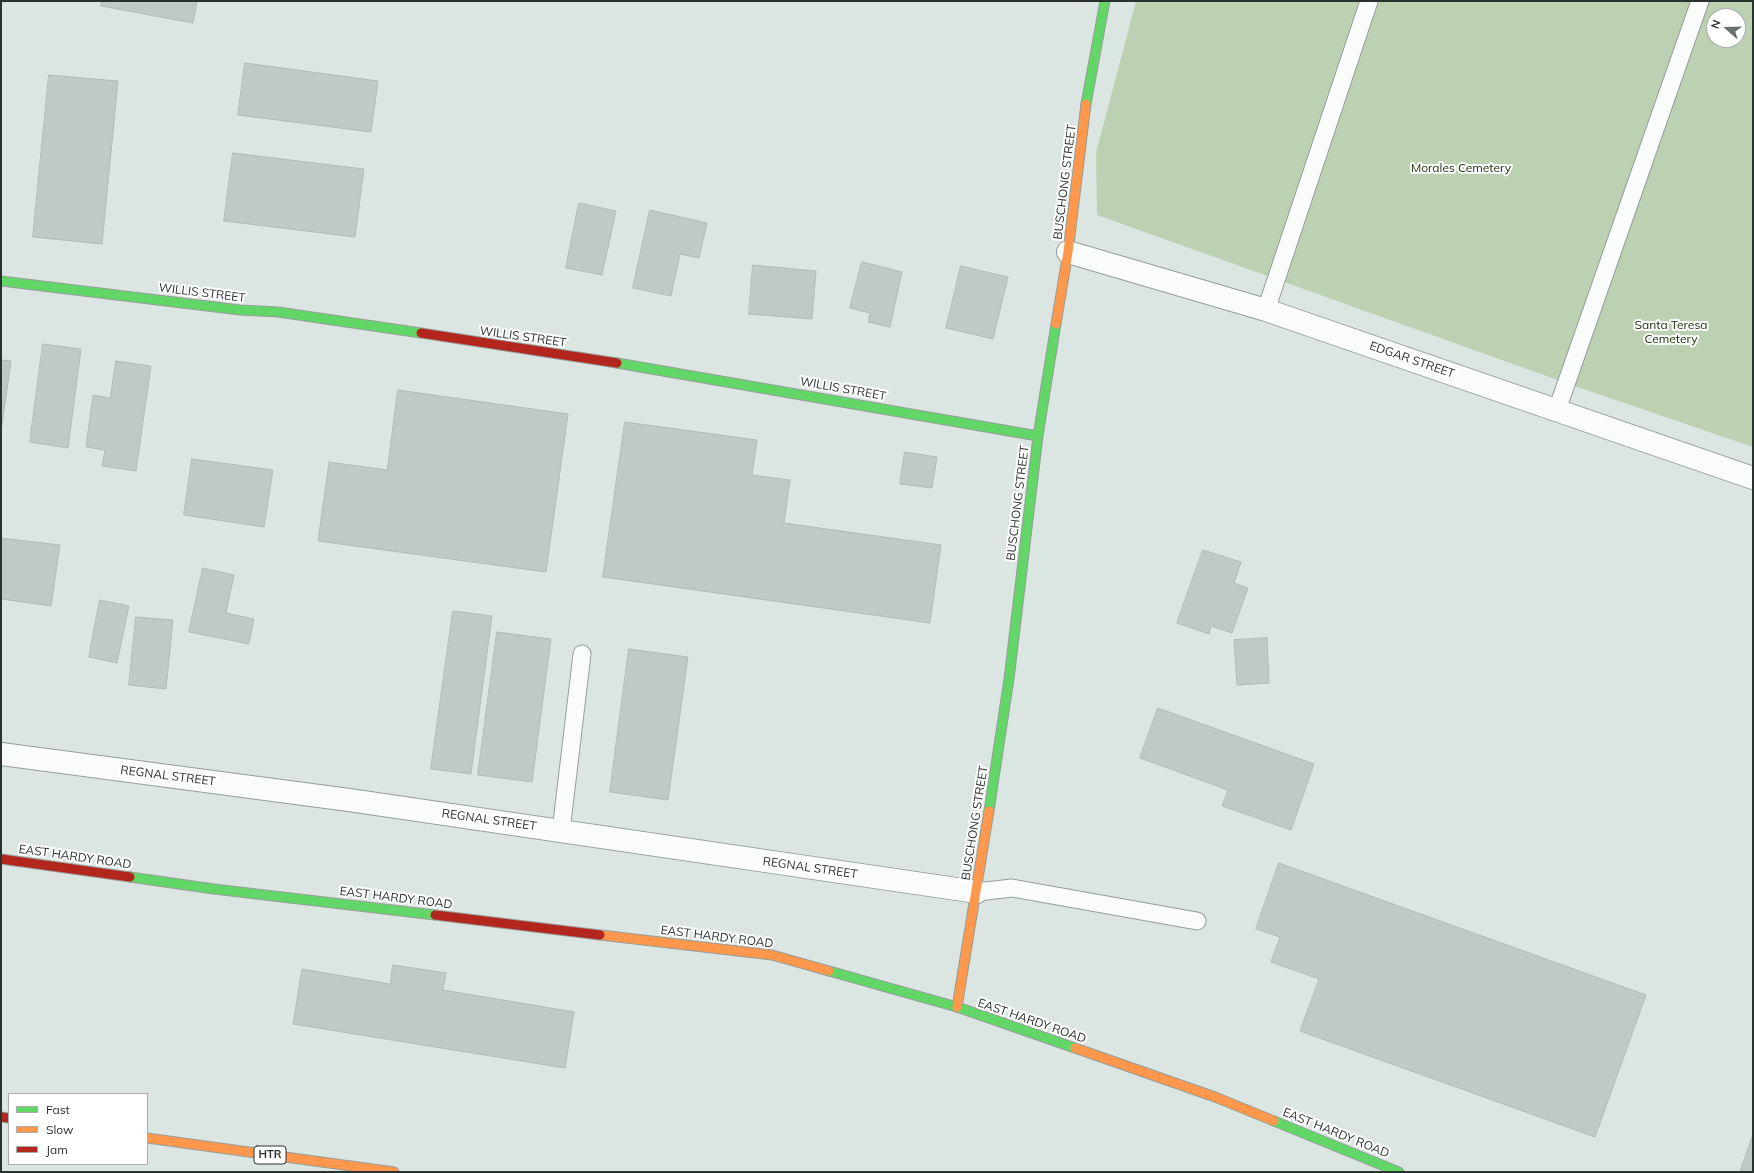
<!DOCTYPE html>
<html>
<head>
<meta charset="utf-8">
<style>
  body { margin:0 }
  #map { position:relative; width:1754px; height:1173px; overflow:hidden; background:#dbe6e2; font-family:Mulish,sans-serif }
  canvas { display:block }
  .frame { position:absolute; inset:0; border:2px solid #2a322f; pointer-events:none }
  .legend { position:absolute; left:8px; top:1093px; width:140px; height:72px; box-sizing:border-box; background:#fff; border:1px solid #aaadac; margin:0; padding:5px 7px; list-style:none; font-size:12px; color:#2a322f }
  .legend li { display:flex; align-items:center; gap:8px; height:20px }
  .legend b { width:20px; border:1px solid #aaadac }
  .north { position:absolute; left:1706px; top:8px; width:40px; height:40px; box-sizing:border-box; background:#fff; border:1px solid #aaadac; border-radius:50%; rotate:290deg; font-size:11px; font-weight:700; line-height:16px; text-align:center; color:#2a322f }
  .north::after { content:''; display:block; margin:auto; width:14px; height:18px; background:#68716e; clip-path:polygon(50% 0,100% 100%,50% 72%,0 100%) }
</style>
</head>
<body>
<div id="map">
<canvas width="1754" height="1173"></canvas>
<div class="frame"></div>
<ul class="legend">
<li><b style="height:5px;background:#63d668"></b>Fast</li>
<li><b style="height:5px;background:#ff974d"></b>Slow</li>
<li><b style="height:5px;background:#b3261e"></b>Jam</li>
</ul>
<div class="north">N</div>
</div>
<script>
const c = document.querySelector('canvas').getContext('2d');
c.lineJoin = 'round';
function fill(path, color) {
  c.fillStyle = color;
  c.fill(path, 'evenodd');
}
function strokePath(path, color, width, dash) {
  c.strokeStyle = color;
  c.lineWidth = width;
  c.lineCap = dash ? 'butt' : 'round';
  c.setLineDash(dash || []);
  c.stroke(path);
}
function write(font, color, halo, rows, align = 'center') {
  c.font = font + ' Mulish,sans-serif';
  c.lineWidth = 4;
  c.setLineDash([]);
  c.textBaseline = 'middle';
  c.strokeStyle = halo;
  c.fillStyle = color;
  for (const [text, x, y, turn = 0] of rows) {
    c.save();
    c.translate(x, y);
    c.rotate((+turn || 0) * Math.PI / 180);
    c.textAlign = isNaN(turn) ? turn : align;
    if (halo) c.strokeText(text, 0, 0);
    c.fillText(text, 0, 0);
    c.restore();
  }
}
fill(new Path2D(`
  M1136,1H1753V447L1566,383L1097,215L1096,153ZM1714,16H1738V40H1714Z`), '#bcd1b2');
const building = new Path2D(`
  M102,1H197L193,23L101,6Z
  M245,63L378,81L371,132L238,115Z
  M49,75L118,81L102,244L33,237Z
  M233,153L364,169L355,237L224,221Z
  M579,203L616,211L602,275L566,268Z
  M650,210L707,223L699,258L680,254L671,296L633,288Z
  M862,262L902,272L890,327L868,322L870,313L850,308Z
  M753,265L816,271L812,319L749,314Z
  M961,266L1008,277L993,339L946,328Z
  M43,344L81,349L68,448L30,442Z
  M1,360L11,361L1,432Z
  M116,361L151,366L136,471L102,466L105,450L86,447L93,395L110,398Z
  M398,390L568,414L546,572L318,541L329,462L387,470Z
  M625,422L757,440L752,475L790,480L784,523L941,545L930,623L603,577Z
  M905,452L937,457L932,488L900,484Z
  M192,459L273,470L264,527L184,515Z
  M1,538L60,545L51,606L1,599Z
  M1203,550L1241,562L1234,583L1248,588L1232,633L1211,626L1209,634L1177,623Z
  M203,568L234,575L226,613L254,619L249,644L189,632Z
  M100,600L129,606L117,663L89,657Z
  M453,611L492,616L471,774L431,769Z
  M136,617L173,620L166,689L129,685Z
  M497,632L551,639L532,782L478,775Z
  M1267,638L1269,683L1237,685L1234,640Z
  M629,649L688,657L668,800L610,792Z
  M1158,708L1314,764L1291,830L1222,806L1228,790L1140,758Z
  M1279,863L1646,995L1595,1137L1300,1031L1319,979L1271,962L1280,937L1256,929Z
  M393,965L446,973L443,990L574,1012L565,1068L293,1024L302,969L390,984Z
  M1753,1135V1172H1740Z`);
fill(building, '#bfc9c6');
strokePath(building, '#b2bbb9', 1);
const lane = new Path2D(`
  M1266,310L1369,1
  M1557,410L1700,1
  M561,831L582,654
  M977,892L1012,888L1197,921`);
const street = new Path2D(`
  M1068,252L1266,310L1753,478
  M1,754L349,800L977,892`);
const fast = new Path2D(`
  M1086,104L1105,1
  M1,281L240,310L278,312L421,333
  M617,363L1038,436
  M989,811L1009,679L1038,436L1056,324
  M130,877L214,889L435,915
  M829,971L957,1007L1075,1048
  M1274,1121L1399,1172`);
const slow = new Path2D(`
  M1056,324L1068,252L1086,104
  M600,935L772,955L829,971
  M957,1007L989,811
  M1075,1048L1215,1097L1274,1121
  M147,1138L394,1172`);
const jam = new Path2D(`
  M421,333L617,363
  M1,859L130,877
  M435,915L600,935
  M1,1117L9,1118`);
strokePath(lane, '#969e9b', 19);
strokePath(street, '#969e9b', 24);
strokePath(fast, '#969e9b', 11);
strokePath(slow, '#969e9b', 11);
strokePath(jam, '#969e9b', 11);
strokePath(lane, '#fafbfb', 17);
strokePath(street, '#fafbfb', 22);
strokePath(fast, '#63d668', 9);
strokePath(slow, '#ff974d', 9);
strokePath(jam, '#b3261e', 9);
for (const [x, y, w] of [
  [270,1155,32]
]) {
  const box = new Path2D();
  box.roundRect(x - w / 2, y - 9, w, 18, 3);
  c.fillStyle = '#fff';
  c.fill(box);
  strokePath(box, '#2a322f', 1);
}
write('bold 11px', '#2a322f', null, [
  ["HTR",270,1155]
]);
write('12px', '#20330c', '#fff', [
  ["Morales Cemetery",1461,168],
  ["Santa Teresa",1671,325],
  ["Cemetery",1671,339]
]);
write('12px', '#2a322f', '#fff', [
  ["BUSCHONG STREET",1065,182,-83],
  ["WILLIS STREET",202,293,7],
  ["WILLIS STREET",523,337,8],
  ["EDGAR STREET",1412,360,19],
  ["WILLIS STREET",843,389,10],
  ["BUSCHONG STREET",1018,503,-83],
  ["REGNAL STREET",168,776,7],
  ["REGNAL STREET",489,820,8],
  ["BUSCHONG STREET",975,823,-81],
  ["EAST HARDY ROAD",75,857,8],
  ["REGNAL STREET",810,868,8],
  ["EAST HARDY ROAD",396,898,7],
  ["EAST HARDY ROAD",717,937,7],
  ["EAST HARDY ROAD",1032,1021,19],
  ["EAST HARDY ROAD",1336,1133,22]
]);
</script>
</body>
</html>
